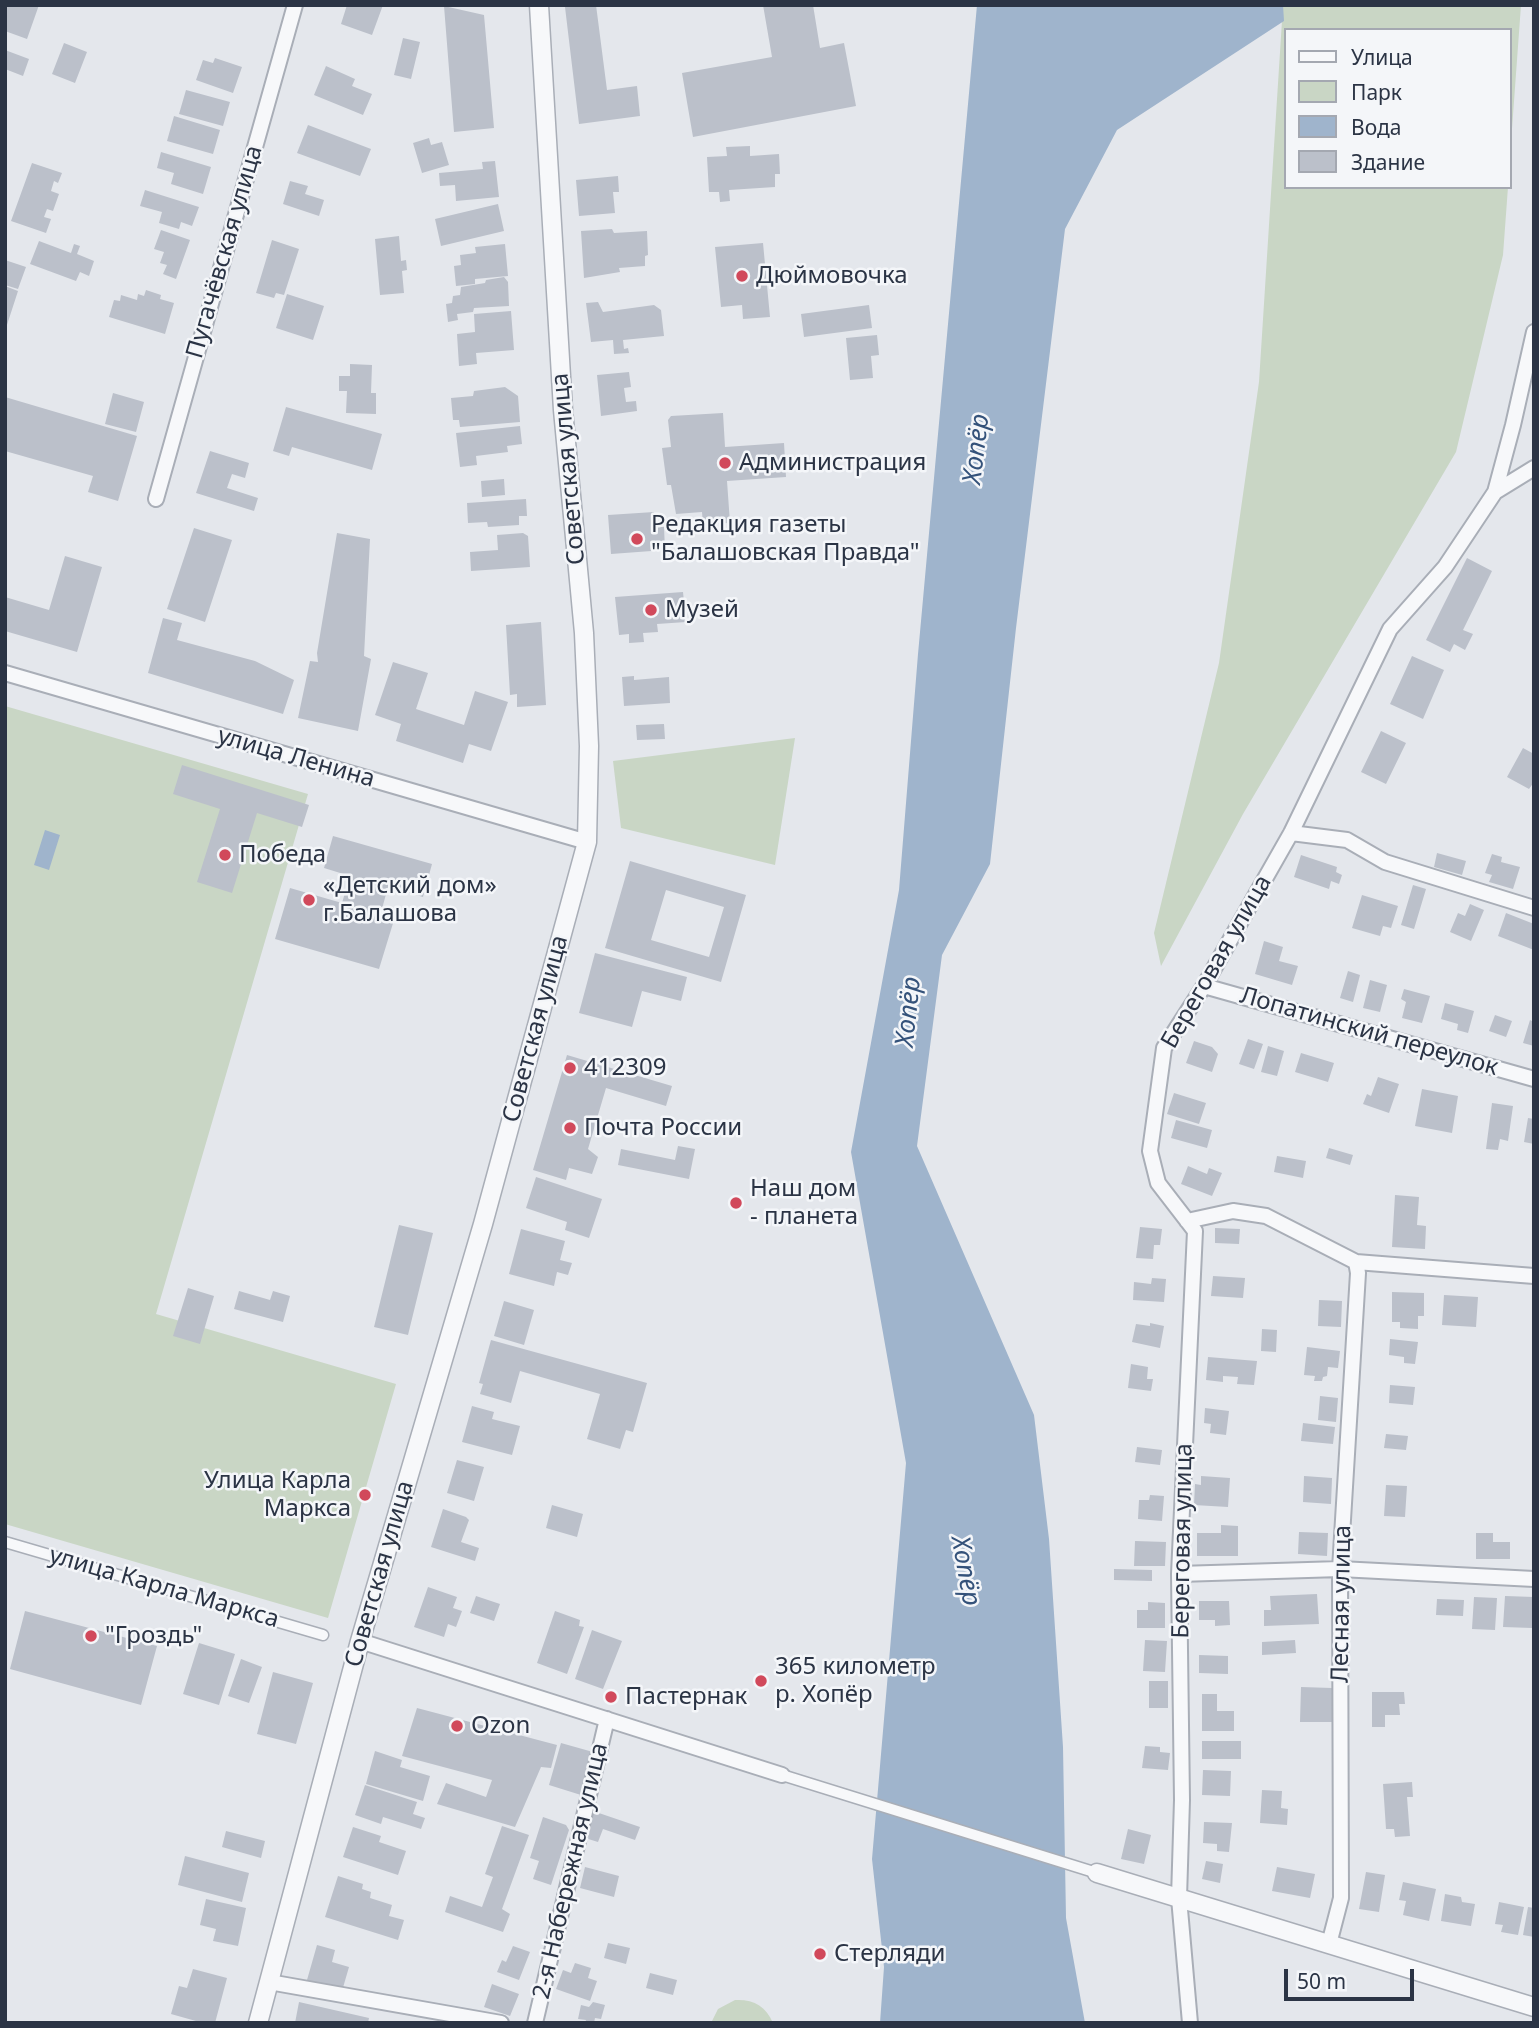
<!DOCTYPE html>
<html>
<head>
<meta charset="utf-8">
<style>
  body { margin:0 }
  #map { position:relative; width:1539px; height:2028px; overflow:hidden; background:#e4e7ec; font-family:"Noto Sans",sans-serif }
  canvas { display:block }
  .frame { position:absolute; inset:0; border:7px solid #2b3445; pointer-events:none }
  .legend { position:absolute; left:1284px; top:28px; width:228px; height:161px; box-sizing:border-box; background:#f4f6f9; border:2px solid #a4a8b1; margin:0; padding:9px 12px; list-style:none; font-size:21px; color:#2b3445 }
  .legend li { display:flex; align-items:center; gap:14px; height:35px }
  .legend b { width:35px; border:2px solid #a4a8b1 }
  .scale { position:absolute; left:1284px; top:1969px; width:130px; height:32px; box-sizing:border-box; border:4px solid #2b3445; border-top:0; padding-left:9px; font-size:21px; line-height:24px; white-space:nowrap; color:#2b3445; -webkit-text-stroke:5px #f4f6f9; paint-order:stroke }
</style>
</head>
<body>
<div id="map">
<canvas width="1539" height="2028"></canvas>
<div class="frame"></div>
<ul class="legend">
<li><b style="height:9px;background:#f7f8fa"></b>Улица</li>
<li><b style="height:19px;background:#c9d6c5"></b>Парк</li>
<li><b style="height:19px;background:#9fb4cc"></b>Вода</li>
<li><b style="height:19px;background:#bbc0ca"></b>Здание</li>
</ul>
<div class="scale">50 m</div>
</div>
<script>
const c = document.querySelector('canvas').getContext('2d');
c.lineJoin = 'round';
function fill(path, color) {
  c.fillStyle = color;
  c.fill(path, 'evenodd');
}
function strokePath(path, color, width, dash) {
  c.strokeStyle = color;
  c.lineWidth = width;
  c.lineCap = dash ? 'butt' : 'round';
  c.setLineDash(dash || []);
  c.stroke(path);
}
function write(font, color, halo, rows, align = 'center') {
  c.font = font + ' "Noto Sans",sans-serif';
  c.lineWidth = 5;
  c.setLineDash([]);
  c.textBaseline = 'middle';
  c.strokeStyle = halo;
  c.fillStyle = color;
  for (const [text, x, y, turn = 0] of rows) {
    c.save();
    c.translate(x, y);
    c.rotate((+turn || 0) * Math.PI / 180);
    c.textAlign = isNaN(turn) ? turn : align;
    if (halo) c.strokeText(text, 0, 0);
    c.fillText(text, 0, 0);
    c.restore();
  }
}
fill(new Path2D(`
  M1283,5H1521L1509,170V30H1285V187H1508L1503,255L1456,452L1243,814L1161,966L1154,933L1219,663L1259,382Z
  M5,706L308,794L156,1314L396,1384L328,1618L5,1524Z
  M795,738L775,865L621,828L613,761Z
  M735,2000C753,1999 766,2006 773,2023H711L718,2009Z`), '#c9d6c5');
fill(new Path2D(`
  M977,5H1283L1284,21L1117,130L1065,229L1016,628L990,864L942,955L917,1146L1034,1415L1049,1539L1063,1747L1066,1918L1085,2023H880L884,1967L872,1859L906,1463L851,1152L899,890L918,654Z
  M45,830L60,835L49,870L34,865Z`), '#9fb4cc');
fill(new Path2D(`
  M8,5H39L27,39L5,31V12Z
  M347,5H383L372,35L341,24Z
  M596,5L607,90L637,86L640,116L579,124L565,7Z
  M763,5H813L820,48L844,43L856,106L693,137L682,73L772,57Z
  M444,6L484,15L494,128L454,132Z
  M403,38L420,42L411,79L394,75Z
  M64,43L87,52L75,83L52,74Z
  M5,50L29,59L23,76L5,69Z
  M215,58L242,67L233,93L196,80L203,60L213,63Z
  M326,66L355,79L352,86L372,94L363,115L314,95Z
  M186,90L230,102L223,126L179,114Z
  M174,116L220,130L213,154L167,141Z
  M308,125L371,149L360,176L297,153Z
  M429,138L431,145L442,142L449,165L422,173L413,143Z
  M750,146V156L779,154L780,174H775V187L729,190L730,201L720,202L719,192H709L707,157L727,156L726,147Z
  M161,152L211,167L203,194L171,184L174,173L157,168Z
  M495,161L499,197L456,201L455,185L440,186L439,173L483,169L482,162Z
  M32,163L62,173L58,183L54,181L51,191L59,194L53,211L47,209L44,217L51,219L46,233L11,221Z
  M618,176L619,192H613L615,213L579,216L576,180Z
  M290,181L308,186L305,194L324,200L319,216L283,204Z
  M145,190L199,207L192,226L181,222L179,229L159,223L162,212L140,206Z
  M498,204L504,231L441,246L435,219Z
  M612,229L614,233L647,231L648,255L645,256V266L619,268L620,272L584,278L581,231Z
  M161,230L190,240L176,279L163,274L167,265L160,263L164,252L154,249Z
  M399,236L401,261L406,260L407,270L402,271L404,293L380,295L375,239Z
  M272,240L299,249L284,295L276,293L274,298L256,293Z
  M39,241L71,253L74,244L80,246L77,254L94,261L89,276L80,272L76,281L30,264Z
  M763,243L770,317L743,319L742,305L721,307L715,247Z
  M505,244L508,276L475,279V284L456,286L454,266L461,265L460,255L476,253L475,247Z
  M5,260L26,267L18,289L5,285Z
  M504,277L508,282L509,306L474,308L473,312L457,314L458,320L448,322L446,304L452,303L453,296L460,295L461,287L485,283L486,280Z
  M5,286L18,291L6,328H5Z
  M146,290L161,295L160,299L174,303L165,334L109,317L114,300L120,301L121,295L137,300L138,294L144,296Z
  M287,294L324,306L313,340L276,328Z
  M598,302L603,312L654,305L661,310L664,336L623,340L624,349L628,348L629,353L614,354L613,340L591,342L586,303Z
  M869,305L872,328L804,337L801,314Z
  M511,311L514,350L476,353L477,364L459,366L457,334L475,332L474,314Z
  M877,335L879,355L871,356L873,378L850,380L846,338Z
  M350,364L372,365L371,393H376V414L346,413L347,391H339V376H350Z
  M629,372L631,387L624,388L626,402L636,401L637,411L601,416L597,375Z
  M505,387L518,396L520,422L460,427L459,420H453L451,398L473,396L474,391Z
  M113,393L144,402L136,432L105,424Z
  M5,397L137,436L118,501L88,492L93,476L5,451Z
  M286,407L382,434L372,470L292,447L289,456L273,451Z
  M723,413L725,447L784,443L786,477L727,481L730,523L703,524L702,512L676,514L671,485H667L662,448L671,447L668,420L671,416Z
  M520,426L522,444L507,446L508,452L476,456L477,465L460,467L456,433Z
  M210,451L249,463L245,478L232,474L227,488L258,498L254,511L196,493Z
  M504,479L505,495L482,497L481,481Z
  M526,499L527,516H519V525L488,527L487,522L468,523L467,503Z
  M654,512L655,527H664L665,550L611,554L608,515Z
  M194,528L232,540L205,622L167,609Z
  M337,533L370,539L364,656L371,659L358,731L298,718L310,661L318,662L317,653Z
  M523,533L528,536L530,567L471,571L470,552L498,550L497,535Z
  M65,556L102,567L77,652L5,631V597L49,610Z
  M1467,558L1492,571L1463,630L1473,634L1465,650L1454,644L1450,652L1426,640Z
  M683,592L686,622L657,624L658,632L643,633L644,642L629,643V634L619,635L615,597Z
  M163,618L182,623L177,640L255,661L294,680L283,714L148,673Z
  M541,622L546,705L517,707V694L510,695L506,625Z
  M1412,656L1444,670L1423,719L1390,704Z
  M393,662L428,673L416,709L464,725L475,691L508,702L491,751L469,744L463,763L396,741L401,724L375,715Z
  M634,676V680L669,677L670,703L624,706L622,677Z
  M664,724L665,739L637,740L636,725Z
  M1381,731L1406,743L1386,784L1361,772Z
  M1523,748L1534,754V782L1529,789L1507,777Z
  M182,765L309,805L302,827L257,813L232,893L197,882L220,809L173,794Z
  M333,836L432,864L423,897L388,887L380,916L394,920L379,969L275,939L290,888L342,903L350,876L324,868Z
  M1437,853L1466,861L1462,875L1434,867Z
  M1492,854L1502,857L1501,862L1520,867L1513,889L1489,882L1492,875L1485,873Z
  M1301,855L1337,867L1336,872L1342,875L1339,884L1331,881L1329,889L1294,877Z
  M630,861L746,895L721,982L605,948ZM666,890L724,907L709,957L651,940Z
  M1413,885L1426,889L1414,929L1401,925Z
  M1362,895L1398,906L1391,928L1383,926L1380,936L1352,928Z
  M1470,904L1484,910L1471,941L1450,932L1458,913L1465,916Z
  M1506,913L1534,924V950L1498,936Z
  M1264,941L1283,947L1279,961L1298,966L1292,985L1255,974Z
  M595,953L687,977L681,1001L642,991L632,1027L579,1013Z
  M1348,971L1360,975L1353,1002L1340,998Z
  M1370,980L1387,985L1380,1012L1363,1008Z
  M1404,989L1430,996L1422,1023L1402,1018L1406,1002L1401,999Z
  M1445,1003L1474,1011L1468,1033L1457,1030L1458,1024L1441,1019Z
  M1495,1015L1512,1021L1506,1037L1489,1031Z
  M1530,1020L1534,1022V1046L1523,1043Z
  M1248,1039L1263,1044L1254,1069L1239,1064Z
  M1194,1041L1212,1047L1218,1054L1212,1072L1186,1063Z
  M1268,1046L1284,1051L1277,1076L1261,1072Z
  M1301,1053L1334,1063L1328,1082L1295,1072Z
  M567,1055L672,1086L666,1106L606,1088L588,1149L598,1157L592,1174L569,1168L566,1180L533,1170Z
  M1378,1077L1399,1084L1389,1113L1363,1104L1367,1094L1371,1096Z
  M1422,1089L1458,1096L1452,1133L1415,1126Z
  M1174,1093L1206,1103L1199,1124L1167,1114Z
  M1492,1103L1513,1106L1508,1141L1500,1139L1498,1150L1486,1149Z
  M1528,1118L1534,1119V1144L1524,1142Z
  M1176,1120L1212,1130L1207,1148L1171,1138Z
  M678,1146L695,1149L689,1179L618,1165L621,1149L675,1160Z
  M1329,1148L1353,1155L1350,1165L1326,1158Z
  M1277,1156L1306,1161L1303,1178L1274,1172Z
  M1188,1166L1207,1174L1209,1168L1222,1173L1212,1196L1181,1184Z
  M536,1177L602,1199L589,1238L565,1230L567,1222L526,1208Z
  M1395,1195L1419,1197L1417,1225L1426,1226L1425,1249L1392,1247Z
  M399,1225L433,1233L408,1335L374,1327Z
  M1140,1227L1162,1229L1160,1245H1154L1153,1259L1136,1258Z
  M1215,1228L1240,1229L1239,1244L1215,1243Z
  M521,1229L565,1241L560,1260L572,1263L568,1275L557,1272L554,1286L509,1274Z
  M1213,1276L1245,1278L1243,1298L1211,1296Z
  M1152,1278L1166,1279L1164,1302L1133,1300L1134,1282L1151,1284Z
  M188,1288L214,1296L200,1344L173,1336Z
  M239,1291L270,1300L273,1291L290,1296L283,1322L234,1309Z
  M1392,1292L1424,1293V1316H1418V1329L1400,1328V1322H1392Z
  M1444,1295L1478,1297L1476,1327L1442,1325Z
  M1319,1300L1342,1301L1341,1327L1318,1326Z
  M504,1301L534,1310L524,1345L494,1336Z
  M1150,1323L1164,1326L1160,1348L1132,1342L1136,1324L1150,1326Z
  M1262,1329L1277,1330L1276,1352L1261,1351Z
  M1390,1339L1418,1342L1415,1364L1404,1363V1357L1389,1355Z
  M491,1340L647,1383L633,1432L626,1430L620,1449L587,1439L600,1394L520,1371L511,1403L480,1394L483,1384L479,1383Z
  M1307,1347L1340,1351L1338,1368L1328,1367L1327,1376L1323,1377L1322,1381H1314L1315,1376L1304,1375Z
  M1208,1357L1257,1361L1254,1385L1237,1384L1238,1377L1223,1376V1382L1206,1380Z
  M1131,1364L1148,1367L1147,1379H1153L1151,1391L1128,1388Z
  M1390,1385L1415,1387L1413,1405L1389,1403Z
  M1320,1396L1338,1398L1336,1422L1318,1420Z
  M472,1406L494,1412L492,1419L520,1426L512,1455L462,1442Z
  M1205,1408L1229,1411L1226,1435L1210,1433L1211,1424L1204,1423Z
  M1303,1423L1335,1427L1333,1444L1301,1441Z
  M1386,1434L1408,1436L1406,1450L1384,1448Z
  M1137,1447L1162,1450L1160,1465L1135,1462Z
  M457,1460L484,1467L474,1501L447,1493Z
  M1201,1476L1230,1478L1228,1507L1194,1505L1195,1484L1201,1485Z
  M1304,1476L1332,1478L1331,1504L1303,1502Z
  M1386,1485L1407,1486L1405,1517L1384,1516Z
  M1150,1495L1164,1496L1162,1521L1138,1519L1139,1500H1149Z
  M552,1505L583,1514L577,1537L546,1528Z
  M443,1509L466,1517L469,1520L461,1542L479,1548L475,1561L431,1547Z
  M1221,1525L1238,1526V1556H1197V1533H1221Z
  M1299,1532L1328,1533L1327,1556L1298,1554Z
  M1476,1533H1493V1542H1510V1559H1476Z
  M1135,1541L1166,1542L1165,1566H1134Z
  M1114,1569L1152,1570V1581L1114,1580Z
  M428,1587L457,1597L453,1608L462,1611L456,1627L448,1624L444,1637L414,1627Z
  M1317,1594L1319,1624L1264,1626V1610H1271L1270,1596Z
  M476,1596L500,1604L494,1621L470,1613Z
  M1505,1596L1534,1597L1532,1628L1503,1627Z
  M1474,1597L1497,1598L1495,1630L1472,1629Z
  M1437,1599L1464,1600L1463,1616L1436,1615Z
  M1199,1601H1229L1230,1625L1215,1626V1620H1199Z
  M1148,1602L1165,1603V1628H1137V1610H1148Z
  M25,1611L157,1646L141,1705L10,1669Z
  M555,1611L580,1620L579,1626L584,1627L567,1674L537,1663Z
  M592,1630L622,1641L603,1689L575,1679Z
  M1145,1640L1167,1641L1165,1672L1143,1671Z
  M1295,1640L1296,1653L1262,1655V1642Z
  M199,1643L235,1654L219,1705L183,1694Z
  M1199,1655L1228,1656V1674L1199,1673Z
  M241,1659L262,1667L249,1703L228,1696Z
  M273,1672L313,1683L296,1744L257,1734Z
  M1149,1681H1168V1708H1149Z
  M1301,1687L1332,1688V1722H1300Z
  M1372,1692H1404L1405,1704H1399L1400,1715H1385V1727H1372Z
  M1202,1694H1217V1711H1234V1731H1202Z
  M417,1708L557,1745L551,1768L541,1767L515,1827L437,1804L446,1783L486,1797L492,1780L402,1756Z
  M1202,1741H1241V1759H1202Z
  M561,1743L593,1752L581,1795L549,1785Z
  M1145,1746L1160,1747V1752L1170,1753L1168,1770L1142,1768Z
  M375,1751L402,1760L400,1767L430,1776L423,1801L366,1784Z
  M1203,1770L1231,1771L1230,1796L1202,1795Z
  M1412,1782L1413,1797H1407L1410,1836L1395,1837L1394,1829H1386L1383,1784Z
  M365,1785L417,1802L413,1814L425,1818L421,1829L383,1817L381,1824L355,1815Z
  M1262,1790L1282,1791L1281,1808L1288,1809L1287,1825L1260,1823Z
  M593,1811L640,1827L635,1840L603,1829L598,1842L585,1838Z
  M543,1817L566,1825L569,1830L551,1885L533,1879L539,1861L530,1858Z
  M1204,1822L1232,1823L1229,1852L1217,1851V1844L1203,1843Z
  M502,1826L529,1835L502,1909L510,1914L503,1932L445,1912L450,1896L482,1907L493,1877L485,1874Z
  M353,1827L381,1836L379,1842L406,1851L398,1875L343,1857Z
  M1128,1829L1151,1835L1144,1864L1121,1859Z
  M226,1831L265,1841L261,1858L222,1847Z
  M185,1856L249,1873L242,1902L178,1885Z
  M1206,1861L1223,1864L1220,1883L1202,1879Z
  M585,1867L619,1876L614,1897L580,1888Z
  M1277,1867L1315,1874L1310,1898L1272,1891Z
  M1366,1872L1385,1875L1379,1912L1359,1909Z
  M338,1876L363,1884L362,1889L371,1892L370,1898L392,1905L389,1916L404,1920L398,1940L325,1917Z
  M1403,1882L1436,1889L1429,1921L1403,1915L1406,1901L1399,1900Z
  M1445,1894L1461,1897L1462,1902L1475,1904L1471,1926L1441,1921Z
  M206,1899L246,1908L238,1946L213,1941L216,1929L200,1925Z
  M1499,1902L1524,1907L1518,1935L1501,1932L1503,1925L1495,1924Z
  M1528,1907L1534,1908V1937L1523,1935Z
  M608,1943L630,1948L626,1964L604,1958Z
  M317,1945L335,1950L332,1962L349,1967L342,1991L307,1980Z
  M513,1946L530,1952L519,1980L497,1972L502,1960L506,1962Z
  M575,1963L591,1968L588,1978L597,1981L590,2001L556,1989L563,1970L571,1973Z
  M193,1969L227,1978L215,2023H203L171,2014L179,1986L187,1988Z
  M650,1973L677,1980L673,1995L646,1988Z
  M492,1984L519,1994L510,2016L484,2007Z
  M299,2002L369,2018L368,2023H295Z
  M593,2002L605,2005L601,2019L595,2018L594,2023H585L586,2020L578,2019L581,2005L589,2007Z`), '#bbc0ca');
const pedestrian = new Path2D(`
  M5,1542L323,1635
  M782,1775L1097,1873`);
const minor = new Path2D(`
  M1495,492L1534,468
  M156,499L295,5
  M5,673L587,842
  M1291,833L1347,840L1385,862L1534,908
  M1204,986L1534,1079
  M1187,1221L1233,1211L1266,1216L1356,1262L1534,1276
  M1179,1574L1340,1569L1534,1579
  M360,1641L782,1775
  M1329,1944L1341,1898L1340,1569L1358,1273L1356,1262
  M269,1982L501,2023
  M535,2023L607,1719
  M1190,2023L1179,1898L1182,1800L1179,1574L1195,1231L1158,1183L1150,1151L1164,1048L1204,986L1291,833L1390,629L1445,567L1495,492L1513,425L1534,332`);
const tertiary = new Path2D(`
  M1097,1873L1534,2007
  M258,2023L360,1641L483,1224L587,842L589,746L584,633L563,410L539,5`);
strokePath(pedestrian, '#a9aeb7', 13);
strokePath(minor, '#a9aeb7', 18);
strokePath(tertiary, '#a9aeb7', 21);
strokePath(pedestrian, '#f7f8fa', 10);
strokePath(minor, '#f7f8fa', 14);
strokePath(tertiary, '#f7f8fa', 18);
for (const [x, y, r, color] of [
  [742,276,7,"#d1495b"],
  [725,463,7,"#d1495b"],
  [637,539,7,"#d1495b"],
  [651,610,7,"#d1495b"],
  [225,855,7,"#d1495b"],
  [309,900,7,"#d1495b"],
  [570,1068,7,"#d1495b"],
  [570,1128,7,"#d1495b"],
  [736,1203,7,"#d1495b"],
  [365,1495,7,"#d1495b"],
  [91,1636,7,"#d1495b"],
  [761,1681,7,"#d1495b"],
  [611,1697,7,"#d1495b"],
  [457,1726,7,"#d1495b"],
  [820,1954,7,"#d1495b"]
]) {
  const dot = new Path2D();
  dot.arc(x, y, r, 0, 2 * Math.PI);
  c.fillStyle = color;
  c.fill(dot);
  strokePath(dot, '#f4f6f9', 2.5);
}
write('24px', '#2b3445', '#f4f6f9', [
  ["Пугачёвская улица",225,252,-74],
  ["Советская улица",569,469,-95],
  ["улица Ленина",296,758,16],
  ["Береговая улица",1217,962,-60],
  ["Советская улица",536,1029,-75],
  ["Лопатинский переулок",1369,1032,16],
  ["Береговая улица",1183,1541,-89],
  ["Советская улица",380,1574,-74],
  ["улица Карла Маркса",164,1588,16],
  ["Лесная улица",1342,1604,-89],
  ["2-я Набережная улица",571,1871,-77]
]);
write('24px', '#2b3445', '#f4f6f9', [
  ["Дюймовочка",756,276],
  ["Администрация",739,463],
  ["Редакция газеты",651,525],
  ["\"Балашовская Правда\"",651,553],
  ["Музей",665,610],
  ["Победа",239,855],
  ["«Детский дом»",323,886],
  ["г.Балашова",323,914],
  ["412309",584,1068],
  ["Почта России",584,1128],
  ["Наш дом",750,1189],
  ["- планета",750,1217],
  ["Улица Карла",351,1481,"right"],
  ["Маркса",351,1509,"right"],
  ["\"Гроздь\"",105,1636],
  ["365 километр",775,1667],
  ["р. Хопёр",775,1695],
  ["Пастернак",625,1697],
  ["Ozon",471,1726],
  ["Стерляди",834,1954]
], 'left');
write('italic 26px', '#34527a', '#f4f6f9', [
  ["Хопёр",977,449,-83],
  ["Хопёр",909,1012,-84],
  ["Хопёр",965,1571,80]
]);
</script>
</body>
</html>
